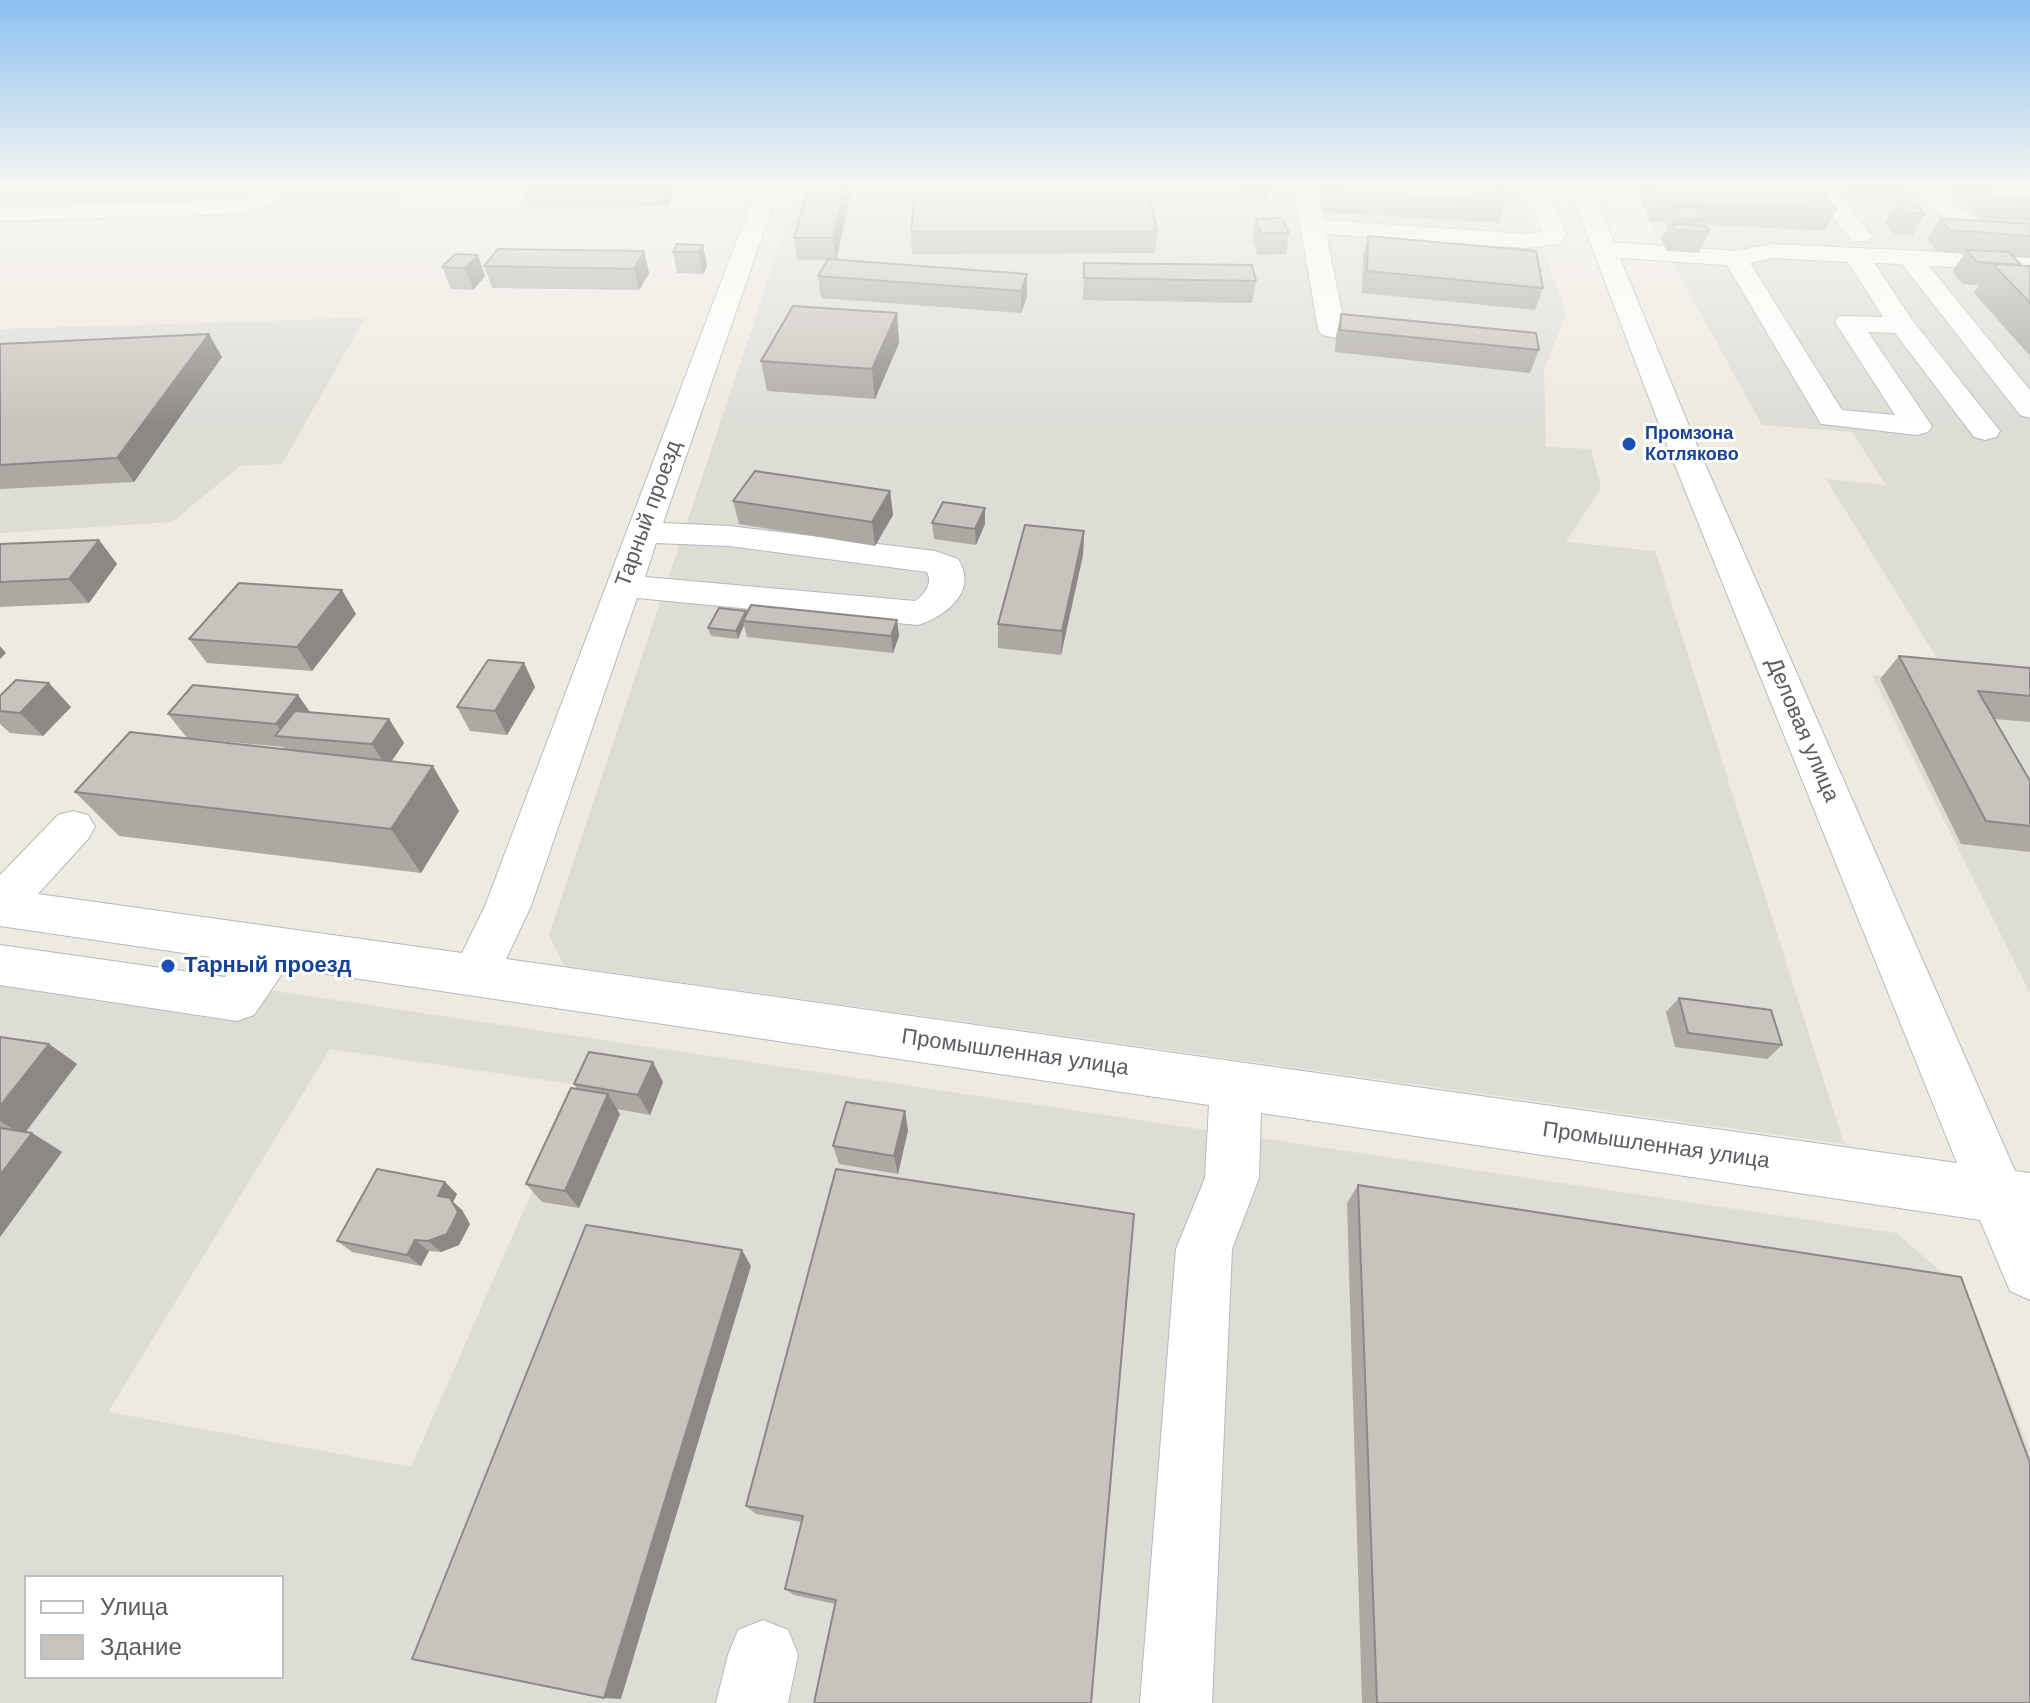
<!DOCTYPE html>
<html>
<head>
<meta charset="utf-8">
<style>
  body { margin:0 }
  #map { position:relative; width:2030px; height:1703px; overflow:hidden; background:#edeae0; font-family:Arial,sans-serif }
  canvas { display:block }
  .legend { position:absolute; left:24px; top:1575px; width:260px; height:104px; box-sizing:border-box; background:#fff; border:2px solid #bdbec0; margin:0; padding:10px 14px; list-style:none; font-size:24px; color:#595d62 }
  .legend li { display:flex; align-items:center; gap:16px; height:40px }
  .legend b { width:40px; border:2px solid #bdbec0 }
</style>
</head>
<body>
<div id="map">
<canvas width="2030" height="1703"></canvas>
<ul class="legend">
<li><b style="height:10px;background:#fff"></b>Улица</li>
<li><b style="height:22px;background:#c8c4bd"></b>Здание</li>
</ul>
</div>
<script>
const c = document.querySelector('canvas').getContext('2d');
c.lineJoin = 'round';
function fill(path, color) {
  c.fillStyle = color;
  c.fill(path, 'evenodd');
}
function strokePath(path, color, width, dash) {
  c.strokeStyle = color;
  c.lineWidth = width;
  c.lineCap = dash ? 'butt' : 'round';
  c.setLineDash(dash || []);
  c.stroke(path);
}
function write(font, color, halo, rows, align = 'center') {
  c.font = font + ' Arial,sans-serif';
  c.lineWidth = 6;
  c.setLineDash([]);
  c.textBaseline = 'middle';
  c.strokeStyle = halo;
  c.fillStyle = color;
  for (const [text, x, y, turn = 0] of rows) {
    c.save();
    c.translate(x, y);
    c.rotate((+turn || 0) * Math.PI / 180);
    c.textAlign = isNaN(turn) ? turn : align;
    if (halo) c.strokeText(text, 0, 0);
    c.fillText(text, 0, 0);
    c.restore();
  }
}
fill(new Path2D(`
  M0,187H407L397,204L0,218Z
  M799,187H1521L1566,313L1544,370L1546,447L1591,449L1601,488L1566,542L1655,551L1844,1144L564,966L549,935Z
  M1635,187H2030V993L1872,675L1951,681L1826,479L1886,485L1852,432L1762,425L1650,222Z
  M365,318L282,464L240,466L172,522L0,533V329Z
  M0,950L1896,1233L1967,1294L2030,1451V1703H0ZM330,1049L579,1085L411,1467L108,1412ZM26,1577H282V1677H26Z`), '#dddcd5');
const minor = new Path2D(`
  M266,187L288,188L277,203L239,214L0,221V207L238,200L261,193Z
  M757,187H779L663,523L729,526L935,551L958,559C979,591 945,617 918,625L637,598L531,906L506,959L1957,1163L1668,448L1569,187H1591L1614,242L1735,251L1772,244L2030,256V270L1929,266L2030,390V418L2020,415L1902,264L1874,263L1913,321L2000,431L1996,437L1985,440L1974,437L1895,333L1868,332L1932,426L1928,432L1917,435L1821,424L1727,265L1620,258L1698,448L2015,1171L2030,1173V1300L2010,1291L1980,1220L1261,1113L1259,1178L1232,1249L1212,1703H1140L1176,1249L1205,1178L1209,1105L286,968L254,1015L237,1021L0,985V945L225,977L238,961L0,926V875L58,815L73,811L88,815L95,827L88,839L38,894L462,953L485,906ZM1772,258L1848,262L1883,317L1839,316L1835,322L1895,415L1842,410L1750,263ZM656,543L729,546L927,572C933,583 925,595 915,601L645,577Z
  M1294,187H1316L1323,220L1527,234L1542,232L1526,187H1548L1567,235L1560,244L1527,248L1326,234L1344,322L1407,329L1411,335L1407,341L1397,343L1332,337L1322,335L1318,329Z
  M1811,187H1834L1872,236L1868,241H1852Z
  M1915,187H1939C1972,224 1977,218 2020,229L2024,234L2020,239C1978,250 1938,220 1915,187Z
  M763,1620L788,1630L798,1655L788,1703H716L728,1655L738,1630Z`);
strokePath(minor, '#b6b9be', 2);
fill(minor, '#fff');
fill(new Path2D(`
  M0,187H130L0,190Z
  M173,187H308L175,191Z
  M676,187L669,206L529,208L523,188Z
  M809,187H849L850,198L836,260L1027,274V296L1021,313L821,298L818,276L828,260H797L794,238Z
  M1236,187H1270L1268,198L1263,202L1241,201L1235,197Z
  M1321,187H1501L1505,202L1499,223L1321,212Z
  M1635,187H1818L1836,210L1825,231L1700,224V226L1709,232L1699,253L1667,251L1661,239L1664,232H1669L1666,227L1668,223L1650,222Z
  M1847,187H1909L1901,202L1857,200Z
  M1949,187H2030V222L1980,219Z
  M1897,202L1925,214L1913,235L1894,234L1885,223Z
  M1940,218L2030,224V258L2013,257L2020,266H2030V356L1974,293L1979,285L1963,284L1952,272L1964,254L1937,252L1927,239Z
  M1255,219L1289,233L1286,254L1258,255L1252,240Z
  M911,232H1157L1155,253L912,254Z
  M1368,236L1543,288L1535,310L1362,293L1363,257Z
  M703,245L707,266L703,274L677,273L673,252Z
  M644,251L649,273L639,290L492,288L484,266Z
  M478,255L485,276L473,290L451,289L442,267Z
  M1084,263L1256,281L1252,303L1083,300Z
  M897,313L899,343L875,399L767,391L761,361Z
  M1341,314L1539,350L1530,373L1335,352L1336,336Z
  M0,344L222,357L134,482L0,489Z
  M890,491L893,515L875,546L739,524L733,501Z
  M932,523L985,524L976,545L934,539Z
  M1084,531L1083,555L1061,655L998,648V624Z
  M99,540L117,564L89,603L0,607V544Z
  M356,614L312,671L207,663L189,639Z
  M747,614L897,620L899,636L893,653L747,637L744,625L738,639L711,636L708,628Z
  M1899,656L2030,668V722L1994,719L2030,781V852L1961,844L1880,679Z
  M524,663L535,687L507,735L470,731L457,707Z
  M0,696L71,707L43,736L10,733L0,724Z
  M310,712L389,719L404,743L391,761L459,811L421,873L119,836L75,792L285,749L283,747L187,738L168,714Z
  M1679,998L1782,1045L1767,1059L1675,1047L1666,1012Z
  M0,1037L49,1044L77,1064L26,1132L32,1133L62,1152L0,1237Z
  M663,1082L650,1115L617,1109L620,1114L579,1208L542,1202L526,1184L577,1089L574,1084Z
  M908,1130L898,1174L839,1164L833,1146Z
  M445,1182L457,1194L453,1202L462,1210L470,1224L459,1245L441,1252L429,1251L421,1266L352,1252L337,1241Z
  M1358,1185L2030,1703H1362L1347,1203Z
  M1134,1214L835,1604L794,1595L785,1589L802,1522L756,1514L746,1506Z`), '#aca9a3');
fill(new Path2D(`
  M665,187H676L669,206Z
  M845,187H849L850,198L836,260L833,238Z
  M1266,187H1270L1268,198L1263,202Z
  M703,245L707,266L703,274L698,252Z
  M644,251L649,273L639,290L634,269Z
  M478,255L485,276L473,290L465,268Z
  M1027,274V296L1021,313V291Z
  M897,313L899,343L875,399L872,369Z
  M209,334L222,357L134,482L117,458Z
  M890,491L893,515L875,546L872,522Z
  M985,508V524L976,545L975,529Z
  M1084,531L1083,555L1061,655L1062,631Z
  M99,540L117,564L89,603L69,579Z
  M342,590L356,614L312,671L297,647Z
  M746,611L748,619L743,621L744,625L738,639L736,631Z
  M897,620L899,636L893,653L891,636Z
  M0,646L6,653L0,659Z
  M524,663L535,687L507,735L495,711Z
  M49,683L71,707L43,736L20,713Z
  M298,695L315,719L285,737L276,724Z
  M389,719L404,743L387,768L372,744Z
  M433,766L459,811L421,873L391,829Z
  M49,1044L77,1064L23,1135L0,1121V1106Z
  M653,1062L663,1082L650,1115L638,1095Z
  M608,1094L620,1114L579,1208L565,1191Z
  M905,1111L908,1130L898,1174L894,1156Z
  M32,1133L62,1152L0,1237V1175Z
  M445,1182L457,1194L453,1202L462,1210L470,1224L459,1245L441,1252L428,1241L438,1196Z
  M415,1240L429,1251L421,1266L407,1255Z
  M742,1250L751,1266L621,1699L604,1698Z`), '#8c8984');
const building = new Path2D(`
  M809,187H845L833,238H794Z
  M1326,187H1501L1505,202L1326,191Z
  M1653,187H1818L1836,210L1659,201Z
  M1982,187H2030V200L1994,198Z
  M1149,192L1157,232H911L915,193Z
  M1897,202L1915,203L1925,214L1906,213Z
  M1675,206L1696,207L1702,220L1682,219Z
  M1282,218L1289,233H1261L1255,219Z
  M1940,218L2030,224V236L1950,230Z
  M1672,224L1706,226L1709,232L1676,230Z
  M1368,236L1536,251L1543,288L1367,271Z
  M677,244L703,245L698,252H673Z
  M498,249L644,251L634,269L484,266Z
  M1966,250L2009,252L2021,265L1977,262Z
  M455,254L478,255L465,268L442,267Z
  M828,259L1027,274L1021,291L818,276Z
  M1084,263L1252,265L1256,281L1084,278Z
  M1993,264L2030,266V303Z
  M793,306L897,313L872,369L761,361Z
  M1341,314L1536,333L1539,350L1340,330Z
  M209,334L117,458L0,465V344Z
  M755,471L890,491L872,522L733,501Z
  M943,502L985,508L975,529L932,523Z
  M1025,525L1084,531L1062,631L998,624Z
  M99,540L69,579L0,582V544Z
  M239,583L342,590L297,647L189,639Z
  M751,605L897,620L891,636L743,621Z
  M719,608L746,611L736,631L708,628Z
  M1899,656L2030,668V696L1978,691L2030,781V826L1986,821Z
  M488,660L524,663L495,711L457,707Z
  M16,680L49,683L20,713L0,711V696Z
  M193,685L298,695L276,724L168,714Z
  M295,711L389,719L372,744L275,736Z
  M130,732L433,766L391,829L75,792Z
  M1679,998L1771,1010L1782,1045L1688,1033Z
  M0,1037L49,1044L0,1106Z
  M589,1052L653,1062L638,1095L574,1084Z
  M571,1088L608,1094L565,1191L526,1184Z
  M846,1102L905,1111L894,1156L833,1146Z
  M0,1128L32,1133L0,1175Z
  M377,1169L445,1182L438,1196L450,1198L458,1212L447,1234L428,1241L415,1240L407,1255L337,1241Z
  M836,1169L1134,1214L1091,1703H814L836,1600L785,1589L803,1516L746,1506Z
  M1358,1185L1961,1277L2030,1463V1703H1377Z
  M586,1225L742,1250L604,1698L412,1659Z`);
fill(building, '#c8c4bd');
strokePath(building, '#8c8984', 2);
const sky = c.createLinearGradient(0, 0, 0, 426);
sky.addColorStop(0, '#8ac0f1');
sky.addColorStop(0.44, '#f7f6f1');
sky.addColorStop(1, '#f7f6f100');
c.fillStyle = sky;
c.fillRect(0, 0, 2030, 426);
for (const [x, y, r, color] of [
  [1629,444,8,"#1a4fb4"],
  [168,966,8,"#1a4fb4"]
]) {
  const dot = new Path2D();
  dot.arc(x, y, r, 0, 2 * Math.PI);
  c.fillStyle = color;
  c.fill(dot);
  strokePath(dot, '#fff', 3);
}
write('bold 18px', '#164399', '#fff', [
  ["Промзона",1645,434],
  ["Котляково",1645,455]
], 'left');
write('22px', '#595d62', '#fff', [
  ["Тарный проезд",649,514,-70],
  ["Деловая улица",1802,730,67],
  ["Промышленная улица",1015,1053,8],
  ["Промышленная улица",1656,1146,8]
]);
write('bold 22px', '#164399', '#fff', [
  ["Тарный проезд",184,966]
], 'left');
</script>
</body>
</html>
